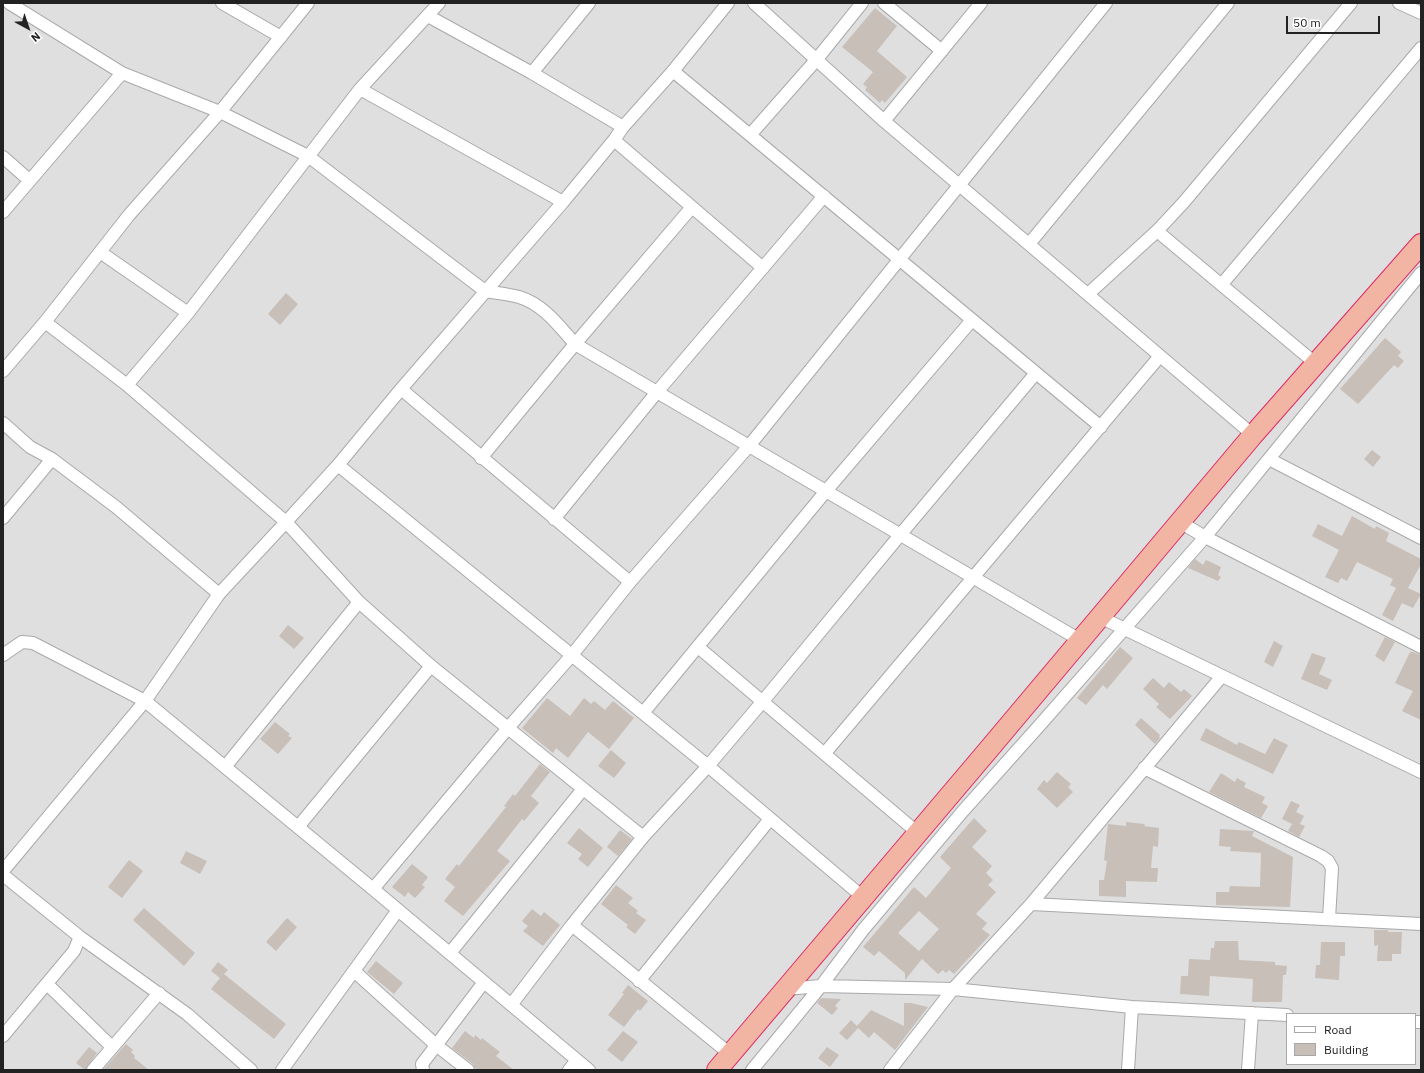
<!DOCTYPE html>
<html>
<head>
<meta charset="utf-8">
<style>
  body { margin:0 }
  #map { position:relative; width:1424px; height:1073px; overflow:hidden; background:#f2efe9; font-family:"IBM Plex Sans",sans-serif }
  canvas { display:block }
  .frame { position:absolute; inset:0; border:4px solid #222; pointer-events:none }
  .legend { position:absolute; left:1286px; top:1013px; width:130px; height:52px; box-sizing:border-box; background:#fff; border:1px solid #a7a7a7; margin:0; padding:5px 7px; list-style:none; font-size:12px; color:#222 }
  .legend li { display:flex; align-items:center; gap:8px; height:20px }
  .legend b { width:20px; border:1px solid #a7a7a7 }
  .north { position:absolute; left:8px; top:8px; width:40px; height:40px; -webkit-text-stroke:3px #fff; paint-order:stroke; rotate:140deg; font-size:11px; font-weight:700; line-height:16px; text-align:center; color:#222 }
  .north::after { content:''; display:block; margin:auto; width:14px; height:18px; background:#222; clip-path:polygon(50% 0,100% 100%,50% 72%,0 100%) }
  .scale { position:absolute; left:1286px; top:16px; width:94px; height:18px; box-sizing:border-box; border:2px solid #222; border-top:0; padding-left:5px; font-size:12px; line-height:14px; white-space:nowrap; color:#222; -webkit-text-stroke:3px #fff; paint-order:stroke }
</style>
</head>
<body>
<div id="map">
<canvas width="1424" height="1073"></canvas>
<div class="frame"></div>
<ul class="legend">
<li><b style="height:5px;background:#fff"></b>Road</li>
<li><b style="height:11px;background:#c7bfb8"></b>Building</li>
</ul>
<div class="north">N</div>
<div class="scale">50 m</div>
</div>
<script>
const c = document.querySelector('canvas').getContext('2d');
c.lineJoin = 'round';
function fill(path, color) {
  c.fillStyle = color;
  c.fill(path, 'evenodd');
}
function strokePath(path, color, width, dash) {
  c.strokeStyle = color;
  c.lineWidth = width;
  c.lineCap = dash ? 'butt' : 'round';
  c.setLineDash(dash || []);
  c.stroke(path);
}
fill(new Path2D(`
  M3,3H1421V1070H3ZM1287,1014H1415V1064H1287Z`), '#e0dfdf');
fill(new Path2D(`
  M875,8L897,26L877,51L907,77L885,103L882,100L880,103L865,90L867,87L863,84L873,72L842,47Z
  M286,293L298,304L280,325L268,314Z
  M1385,338L1401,352L1398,356L1404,361L1398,368L1394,365L1358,404L1340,389Z
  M1372,450L1381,457L1373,467L1364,459Z
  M1352,516L1375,529L1376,526L1389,533L1386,541L1421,559V564L1408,588L1421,594L1413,608L1402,603L1393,621L1382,615L1396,588L1390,585L1393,579L1357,562L1347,581L1341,578L1338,583L1325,577L1339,550L1312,536L1318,524L1342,536Z
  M1195,559L1203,565L1206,560L1221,567L1218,575L1221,577L1218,581L1188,568Z
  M288,625L304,638L294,649L279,636Z
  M1385,637L1395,642L1384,662L1375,656Z
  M1274,641L1283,646L1273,667L1264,662Z
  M1120,647L1133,658L1107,689L1103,685L1086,705L1077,698Z
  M1410,652H1413L1421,655V720L1402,711L1413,691L1395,683Z
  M1312,653L1326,658L1319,674L1332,680L1327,690L1301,679Z
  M1153,678L1164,688L1169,682L1181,692L1184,689L1192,696L1170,719L1156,707L1159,704L1143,689Z
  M547,698L570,716L584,698L591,704L594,701L605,710L613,701L634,718L609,749L588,732L568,758L556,748L553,753L522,728Z
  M1141,718L1160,735L1159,736L1160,738L1155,744L1135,725Z
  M275,722L290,734L288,736L292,738L278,754L260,739Z
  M1206,728L1237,745L1239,742L1265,754L1274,738L1288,745L1273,774L1200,740Z
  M611,750L626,763L614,778L598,766Z
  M540,764L550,772L531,796L539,803L524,821L522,819L497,851L510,861L463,916L444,901L455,887L445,879L457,864L459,866L506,807L504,806L513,794L515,796Z
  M1057,772L1071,784L1068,787L1073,792L1057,808L1037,789L1044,780L1047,783Z
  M1221,773L1235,782L1237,778L1246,783L1244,787L1265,797L1262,803L1268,806L1261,818L1209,792Z
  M1291,801L1300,805L1296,812L1304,816L1300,824L1305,826L1299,837L1288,831L1292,824L1282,819Z
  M974,818L987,831L972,847L992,866L986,873L993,880L988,885L996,892L976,914L987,923L982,929L990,935L954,974L949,970L946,973L943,970L938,974L922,959L905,980V973L879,951L874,956L863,947L914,887L926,898L951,868L940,857ZM919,911L939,929L919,951L898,933Z
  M1126,822L1145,824L1144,826L1159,828L1158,847L1153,846L1151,868H1158L1157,882L1126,881V897L1099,896V880H1104L1107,861L1104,860L1108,824L1126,826Z
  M579,828L603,848L588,867L578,859L582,854L567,843Z
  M1220,829L1254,831L1252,836L1293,857L1290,907L1216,905V892H1229L1230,886L1260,887L1261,853L1230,851L1231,847L1219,846Z
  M620,830L632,839L618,856L607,847Z
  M186,851L207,861L200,874L180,863Z
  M129,860L143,871L122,898L108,887Z
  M412,864L428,877L422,885L425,887L415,898L408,892L405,897L392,887Z
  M616,885L633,898L628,903L638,911L636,913L646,920L635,934L626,927L628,925L601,904Z
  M144,908L195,953L184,966L133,920Z
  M532,909L541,916L544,912L560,925L543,946L523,931L528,926L522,921Z
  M287,918L297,927L276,951L266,942Z
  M1374,930H1388V932H1402L1401,954H1392V961H1377L1378,945L1374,946Z
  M1215,941H1238L1239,960L1275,962V965L1287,966L1286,975H1283L1282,1002H1252L1253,979L1210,976L1209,996L1180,994L1181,976H1188L1189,959L1210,960L1211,948H1214Z
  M1321,942H1345V956H1340L1339,980L1315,978L1316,965H1320Z
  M376,961L403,983L394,994L367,972Z
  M218,962L228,970L224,974L286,1024L274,1039L211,989L220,978L211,971Z
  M628,985L648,1001L640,1011L638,1009L624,1027L608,1015L624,994L622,993Z
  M821,998L841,999L835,1006L838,1008L832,1015L817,1003Z
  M904,1003H911L928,1007L895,1050L874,1032L869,1038L858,1028L847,1040L839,1033L851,1020L857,1026L871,1010L904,1026Z
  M465,1031L474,1038L475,1035L481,1040L482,1038L500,1052L496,1056L514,1070H478L475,1068L473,1064L452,1048Z
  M623,1031L638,1042L622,1062L607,1050Z
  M126,1044L133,1050L131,1052L135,1056L134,1058L149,1070H103Z
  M89,1047L97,1053L85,1070L76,1063Z
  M827,1047L839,1055L830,1067L818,1058Z`), '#c7bfb8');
const minor = new Path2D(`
  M9,3L122,73L220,112L308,156L485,291C496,293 508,294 519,297C543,304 559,326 575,344L1080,640
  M222,3L281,37
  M754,3L884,121L1253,435
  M884,3L942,51
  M1399,3L1421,13
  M428,16L532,73L623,127
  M673,71L1101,427
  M532,73L589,3
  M360,89L563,202
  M884,121L981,3
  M750,135L817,59L862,3
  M614,140L763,268
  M3,157L29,180
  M3,212L122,73
  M1157,231L1315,363
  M1029,244L1228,3
  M100,252L188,313
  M1222,284L1421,48
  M1088,294L1157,231L1184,202L1351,3
  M45,322L127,385L286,522L359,602L431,666L643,837
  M3,371L45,322L129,215L220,112L308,3
  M127,385L188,313L360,89L439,3
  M401,389L630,582
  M3,423L30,447L52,459L116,507L219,594
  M481,458L575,344L692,207
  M1269,459L1421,538
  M338,465L708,766L864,898
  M3,518L52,459
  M554,519L657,392L824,196
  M1180,522L1205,537L1421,647
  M1100,617L1421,772
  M698,647L918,833
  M3,655L22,642L33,643L145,701L373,889L589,1070
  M643,713L826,491L972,320
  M825,753L1160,356
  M225,767L359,602
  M1144,768L1321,856L1328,861L1332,868L1329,919
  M298,827L431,666
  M3,871L145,701L219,594L286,522L338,465L401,389L563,202L614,140L623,127L673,71L728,3
  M3,875L80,937L74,951L3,1036
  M373,889L508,728L572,655L630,582L749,446L1106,3
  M1031,904L1421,924
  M572,925L730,1054
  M80,937L187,1014L251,1070
  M450,953L583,789
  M354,971L436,1045L468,1070
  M639,981L770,819
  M47,984L112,1047
  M785,989L821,986L953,989L1132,1007L1287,1015
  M511,1005L572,925L643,837L708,766L763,701L900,535L1036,373
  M1415,1022H1421
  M93,1070L159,993
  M282,1070L398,910
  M423,1070L422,1064L484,982
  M569,1070L577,1060
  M752,1070L821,986L863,930L963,811L1039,726L1205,537L1421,273
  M890,1070L953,989L1031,904L1222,676
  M1128,1070L1132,1007
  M1248,1070L1252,1013`);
const trunk = new Path2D(`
  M717,1070L989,749L1253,435L1421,244`);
strokePath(minor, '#a9a9a9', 14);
strokePath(trunk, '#dc2a67', 22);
strokePath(minor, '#fff', 12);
strokePath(trunk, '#f2b4a3', 20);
</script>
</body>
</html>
